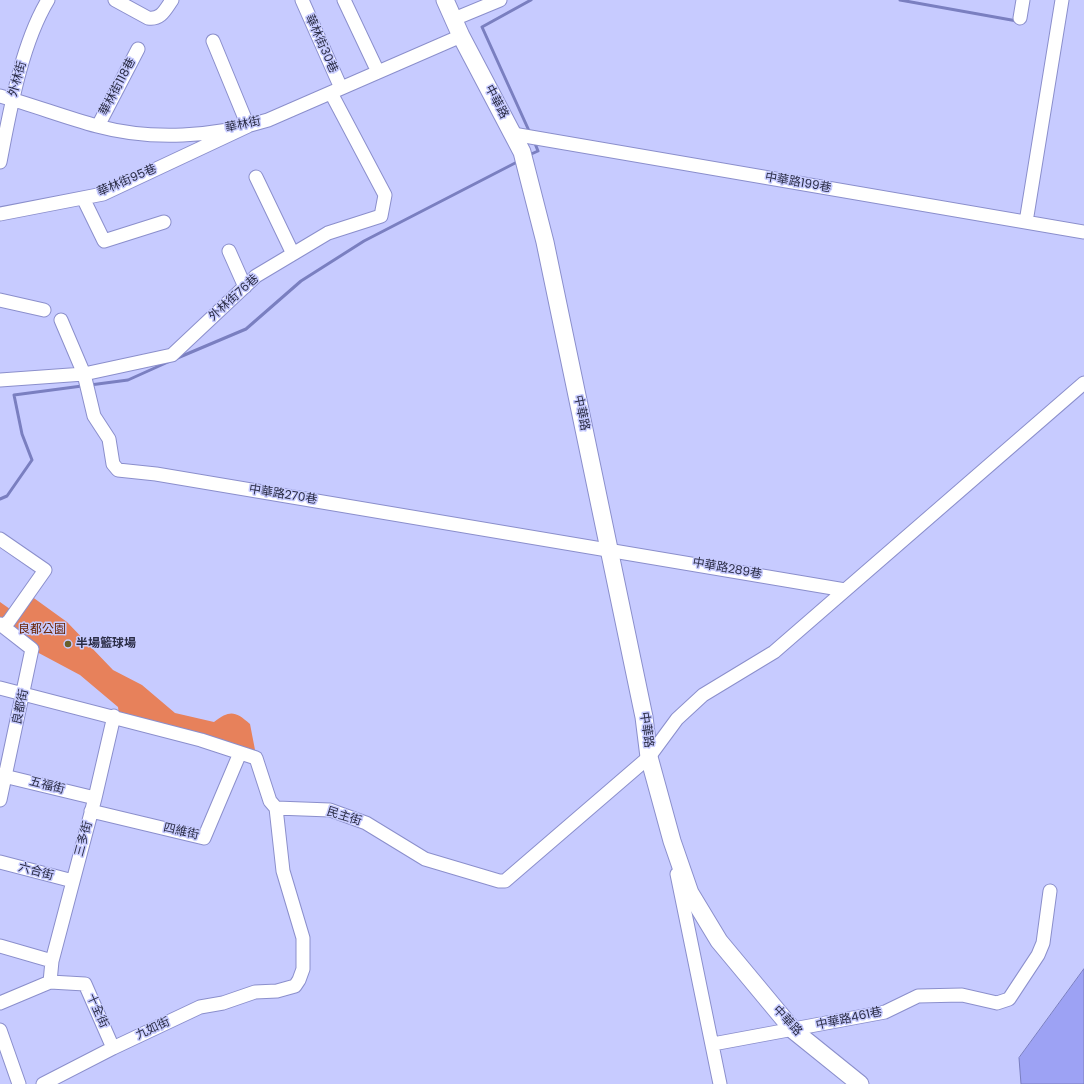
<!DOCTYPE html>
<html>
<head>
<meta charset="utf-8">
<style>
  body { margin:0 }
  canvas { display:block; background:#c7cbff }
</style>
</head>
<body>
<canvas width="1084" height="1084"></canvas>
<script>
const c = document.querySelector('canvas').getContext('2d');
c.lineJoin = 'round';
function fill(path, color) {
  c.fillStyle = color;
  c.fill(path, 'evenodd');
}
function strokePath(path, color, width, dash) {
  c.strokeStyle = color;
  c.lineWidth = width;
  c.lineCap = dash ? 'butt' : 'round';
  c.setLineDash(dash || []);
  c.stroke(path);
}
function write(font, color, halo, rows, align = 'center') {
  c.font = font + ' Poppins,"Noto Sans TC",sans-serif';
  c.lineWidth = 3;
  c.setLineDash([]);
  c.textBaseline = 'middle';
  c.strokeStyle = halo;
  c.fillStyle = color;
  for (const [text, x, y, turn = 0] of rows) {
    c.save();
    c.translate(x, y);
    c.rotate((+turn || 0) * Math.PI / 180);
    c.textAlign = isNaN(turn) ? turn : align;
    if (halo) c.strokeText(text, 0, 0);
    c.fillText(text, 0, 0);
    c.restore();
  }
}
fill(new Path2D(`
  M31,596L67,622L113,670L142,685L175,713L214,722C230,710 235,711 250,724L256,755L119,715L118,707L80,675L35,651L0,624V602L17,614Z`), '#e7815b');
const water = new Path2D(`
  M1084,969V1084H1021L1019,1058Z`);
fill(water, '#9da2f4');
strokePath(water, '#7a7fc0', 1);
strokePath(new Path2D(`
  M900,0L1017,21
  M530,133L482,27L531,0
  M529,155L538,151L534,141
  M175,359L246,329L301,281L364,241L519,161
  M90,385L128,380L168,362
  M0,499L7,496L32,460L22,434L14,395L82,386`), '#7a7fc0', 3);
const minor = new Path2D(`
  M115,0L148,18C161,20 165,10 172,0
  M302,0L341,88
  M344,0L378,72
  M1020,18L1023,0
  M454,19L500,0
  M0,96C33,105 64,117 97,126C152,141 214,137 268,120L461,36
  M98,126L138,49
  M513,134L1084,232
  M0,162C10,111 21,45 48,0
  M256,177L293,254
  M83,198L104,241L164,222
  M0,214L103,194L248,126L213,41
  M1026,222L1062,0
  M229,251L245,287
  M0,300L44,310
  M61,320L84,374L94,416L109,439L113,464L118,470L156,474L845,590
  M0,380L84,374L172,355L256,276L328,233L381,216L385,195L331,93
  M0,539L45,570L9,621L3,626
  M0,624L32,649L0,800
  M0,688L201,740L256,758L270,801L276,808L330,810L366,823L425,859L499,881H505L649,757L677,719L703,695L774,652L1084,383
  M0,775L95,798
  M91,811L204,838L240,753
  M0,862L73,881
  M677,874L720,1084
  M0,946L52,961
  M50,982L85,984L113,1048
  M0,1003L50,982L52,961L95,798L114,716
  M0,1030L19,1084
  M713,1044L885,1012L918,996L962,995L997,1003L1009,999L1038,955L1043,943L1050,891
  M43,1084L113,1048L200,1007L223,1003L255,992L277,991L295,986L299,980L303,969V938L283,871L276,808`);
const major = new Path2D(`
  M445,0L461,36L522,152L545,242L644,717L649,757L672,841L690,893L719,941L793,1030L860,1084`);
strokePath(minor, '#8b8fcc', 15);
strokePath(major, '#8b8fcc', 19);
strokePath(minor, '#fff', 13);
strokePath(major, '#fff', 17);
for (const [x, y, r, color] of [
  [68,644,4,"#675f2c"]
]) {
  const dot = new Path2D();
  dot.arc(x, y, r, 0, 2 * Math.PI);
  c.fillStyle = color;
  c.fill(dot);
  strokePath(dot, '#c7cbff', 1.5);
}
write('12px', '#2a2c45', '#c7cbff', [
  ["華林街30巷",321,44,66],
  ["外林街",18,79,-74],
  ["華林街118巷",118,87,-62],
  ["中華路",496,102,62],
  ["華林街",243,125,-12],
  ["華林街95巷",127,181,-23],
  ["中華路199巷",798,183,10],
  ["外林街76巷",234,298,-42],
  ["中華路",581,413,78],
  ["中華路270巷",283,495,9],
  ["中華路289巷",727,569,10],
  ["良都街",21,707,-78],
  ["中華路",646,730,82],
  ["五福街",47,786,14],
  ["民主街",344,817,17],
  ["四維街",181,832,13],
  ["三多街",84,839,-75],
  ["六合街",36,872,15],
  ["十全街",97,1011,66],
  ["中華路461巷",849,1019,-12],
  ["中華路",787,1021,47],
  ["九如街",153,1029,-25]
]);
write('12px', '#682304', '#c7cbff', [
  ["良都公園",42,630]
]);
write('bold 12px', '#2a2c45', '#c7cbff', [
  ["半場籃球場",76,644]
], 'left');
</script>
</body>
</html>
